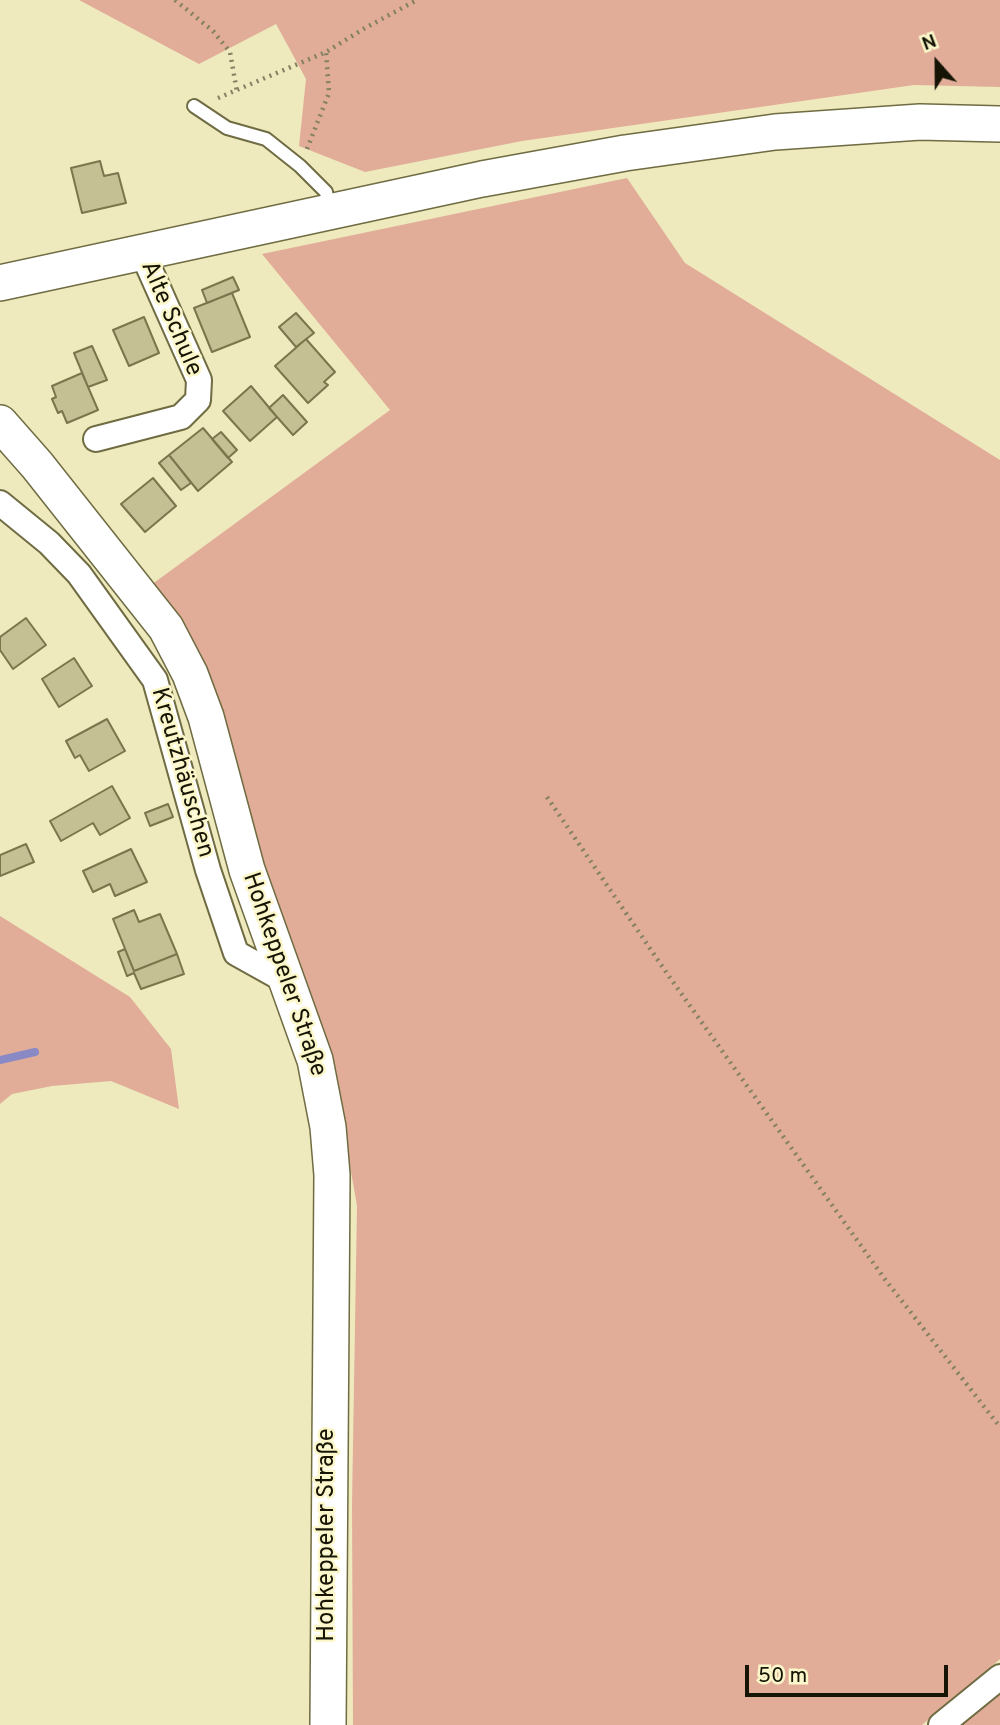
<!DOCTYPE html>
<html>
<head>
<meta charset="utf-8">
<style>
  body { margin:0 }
  #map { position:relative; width:1000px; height:1725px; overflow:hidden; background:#eeeabd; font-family:Overpass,sans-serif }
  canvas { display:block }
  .north { position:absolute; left:902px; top:28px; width:70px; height:70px; -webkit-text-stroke:5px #fcf7ca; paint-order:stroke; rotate:339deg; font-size:19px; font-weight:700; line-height:28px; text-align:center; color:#161505 }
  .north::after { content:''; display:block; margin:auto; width:24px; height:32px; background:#161505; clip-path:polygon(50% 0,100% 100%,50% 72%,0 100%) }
  .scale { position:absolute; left:745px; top:1665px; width:203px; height:32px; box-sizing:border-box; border:4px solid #161505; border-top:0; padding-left:9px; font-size:21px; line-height:24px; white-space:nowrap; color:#161505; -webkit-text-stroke:5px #fcf7ca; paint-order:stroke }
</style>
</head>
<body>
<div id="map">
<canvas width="1000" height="1725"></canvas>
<div class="north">N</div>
<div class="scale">50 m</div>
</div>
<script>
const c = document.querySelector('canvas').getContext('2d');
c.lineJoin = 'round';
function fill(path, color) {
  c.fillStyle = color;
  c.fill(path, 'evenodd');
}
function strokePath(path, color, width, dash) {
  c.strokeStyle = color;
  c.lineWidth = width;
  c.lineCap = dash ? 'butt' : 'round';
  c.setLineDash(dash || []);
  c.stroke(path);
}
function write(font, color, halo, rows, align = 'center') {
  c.font = font + ' Overpass,sans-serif';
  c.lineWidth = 5;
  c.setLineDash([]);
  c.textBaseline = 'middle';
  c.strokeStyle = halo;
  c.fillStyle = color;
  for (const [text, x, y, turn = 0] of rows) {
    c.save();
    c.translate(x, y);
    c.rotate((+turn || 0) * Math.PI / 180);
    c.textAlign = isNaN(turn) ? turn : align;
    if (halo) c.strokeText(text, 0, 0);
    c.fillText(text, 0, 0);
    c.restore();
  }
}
fill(new Path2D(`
  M79,0H1000V87L914,85L522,141L365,172L299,146L306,79L276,24L199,64Z
  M627,178L685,263L1000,460V1659L922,1725H353L352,1504L357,1206L334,1074L151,585L390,410L262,254Z
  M0,916L130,997L171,1049L179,1109L111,1081L52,1086L12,1094L0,1104Z
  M1000,1688V1725H954Z`), '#e1ad98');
strokePath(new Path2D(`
  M0,1060L35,1052`), '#898ac5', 8);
const building = new Path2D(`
  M100,161L104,176L118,173L126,203L82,213L71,168Z
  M233,277L239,290L207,303L202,290Z
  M232,293L250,337L212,352L194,308Z
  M296,313L314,333L296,347L279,327Z
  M144,317L159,353L129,366L113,330Z
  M306,339L335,372L324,382L328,385L308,403L275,366Z
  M92,346L107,380L88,387L74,353Z
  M82,373L98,410L67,423L62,411L58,413L52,399L56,397L52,386Z
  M251,386L277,417L250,441L223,411Z
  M283,395L307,422L293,435L269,408Z
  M203,428L232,462L198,491L169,455Z
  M221,432L237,450L228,458L212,439Z
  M169,455L191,483L181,490L159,463Z
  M153,478L176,506L145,532L121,504Z
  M26,618L46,645L13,669L0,650V637Z
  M74,658L92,686L59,707L42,679Z
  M107,719L125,751L89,771L80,755L75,758L66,741Z
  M112,786L130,818L100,835L93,823L61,841L50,821Z
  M168,804L173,817L150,826L145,813Z
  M26,844L34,862L0,876V855Z
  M131,849L147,882L115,896L110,884L93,892L83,871Z
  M134,910L139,922L160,914L177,954L134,971L113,919Z
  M125,949L134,971L177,954L184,974L141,989L134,973L127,976L118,952Z`);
fill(building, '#c4c094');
strokePath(building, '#7a754c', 2);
const lane = new Path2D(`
  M194,106L227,128L266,139L300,166L326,192L330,209`);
const street = new Path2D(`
  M96,439L181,417L198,400L199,380L142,252
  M0,503L49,543L79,574L155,680L208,870L236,953L288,982
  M941,1725L1000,1677`);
const secondary = new Path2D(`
  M0,283L482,179L625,153L775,132L920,122L1000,124
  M0,423L37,465L166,628L190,674L206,717L247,870L315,1060L328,1127L332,1175L328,1725`);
strokePath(lane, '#6f6b42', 16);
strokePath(street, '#6f6b42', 28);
strokePath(secondary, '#6f6b42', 38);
strokePath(new Path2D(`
  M175,0L213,31L230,52L237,92
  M218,98L326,52L365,28L417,0
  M307,149L329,93L326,52
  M547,797L668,975L884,1278L1000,1427`), '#848162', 4.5, [2, 5]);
strokePath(lane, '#fff', 12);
strokePath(street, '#fff', 24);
strokePath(secondary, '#fff', 35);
write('24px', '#161505', '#fcf7ca', [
  ["Alte Schule",170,319,67],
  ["Kreutzhäuschen",181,773,74],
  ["Hohkeppeler Straße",283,975,71],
  ["Hohkeppeler Straße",328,1535,-90]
]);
</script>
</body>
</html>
